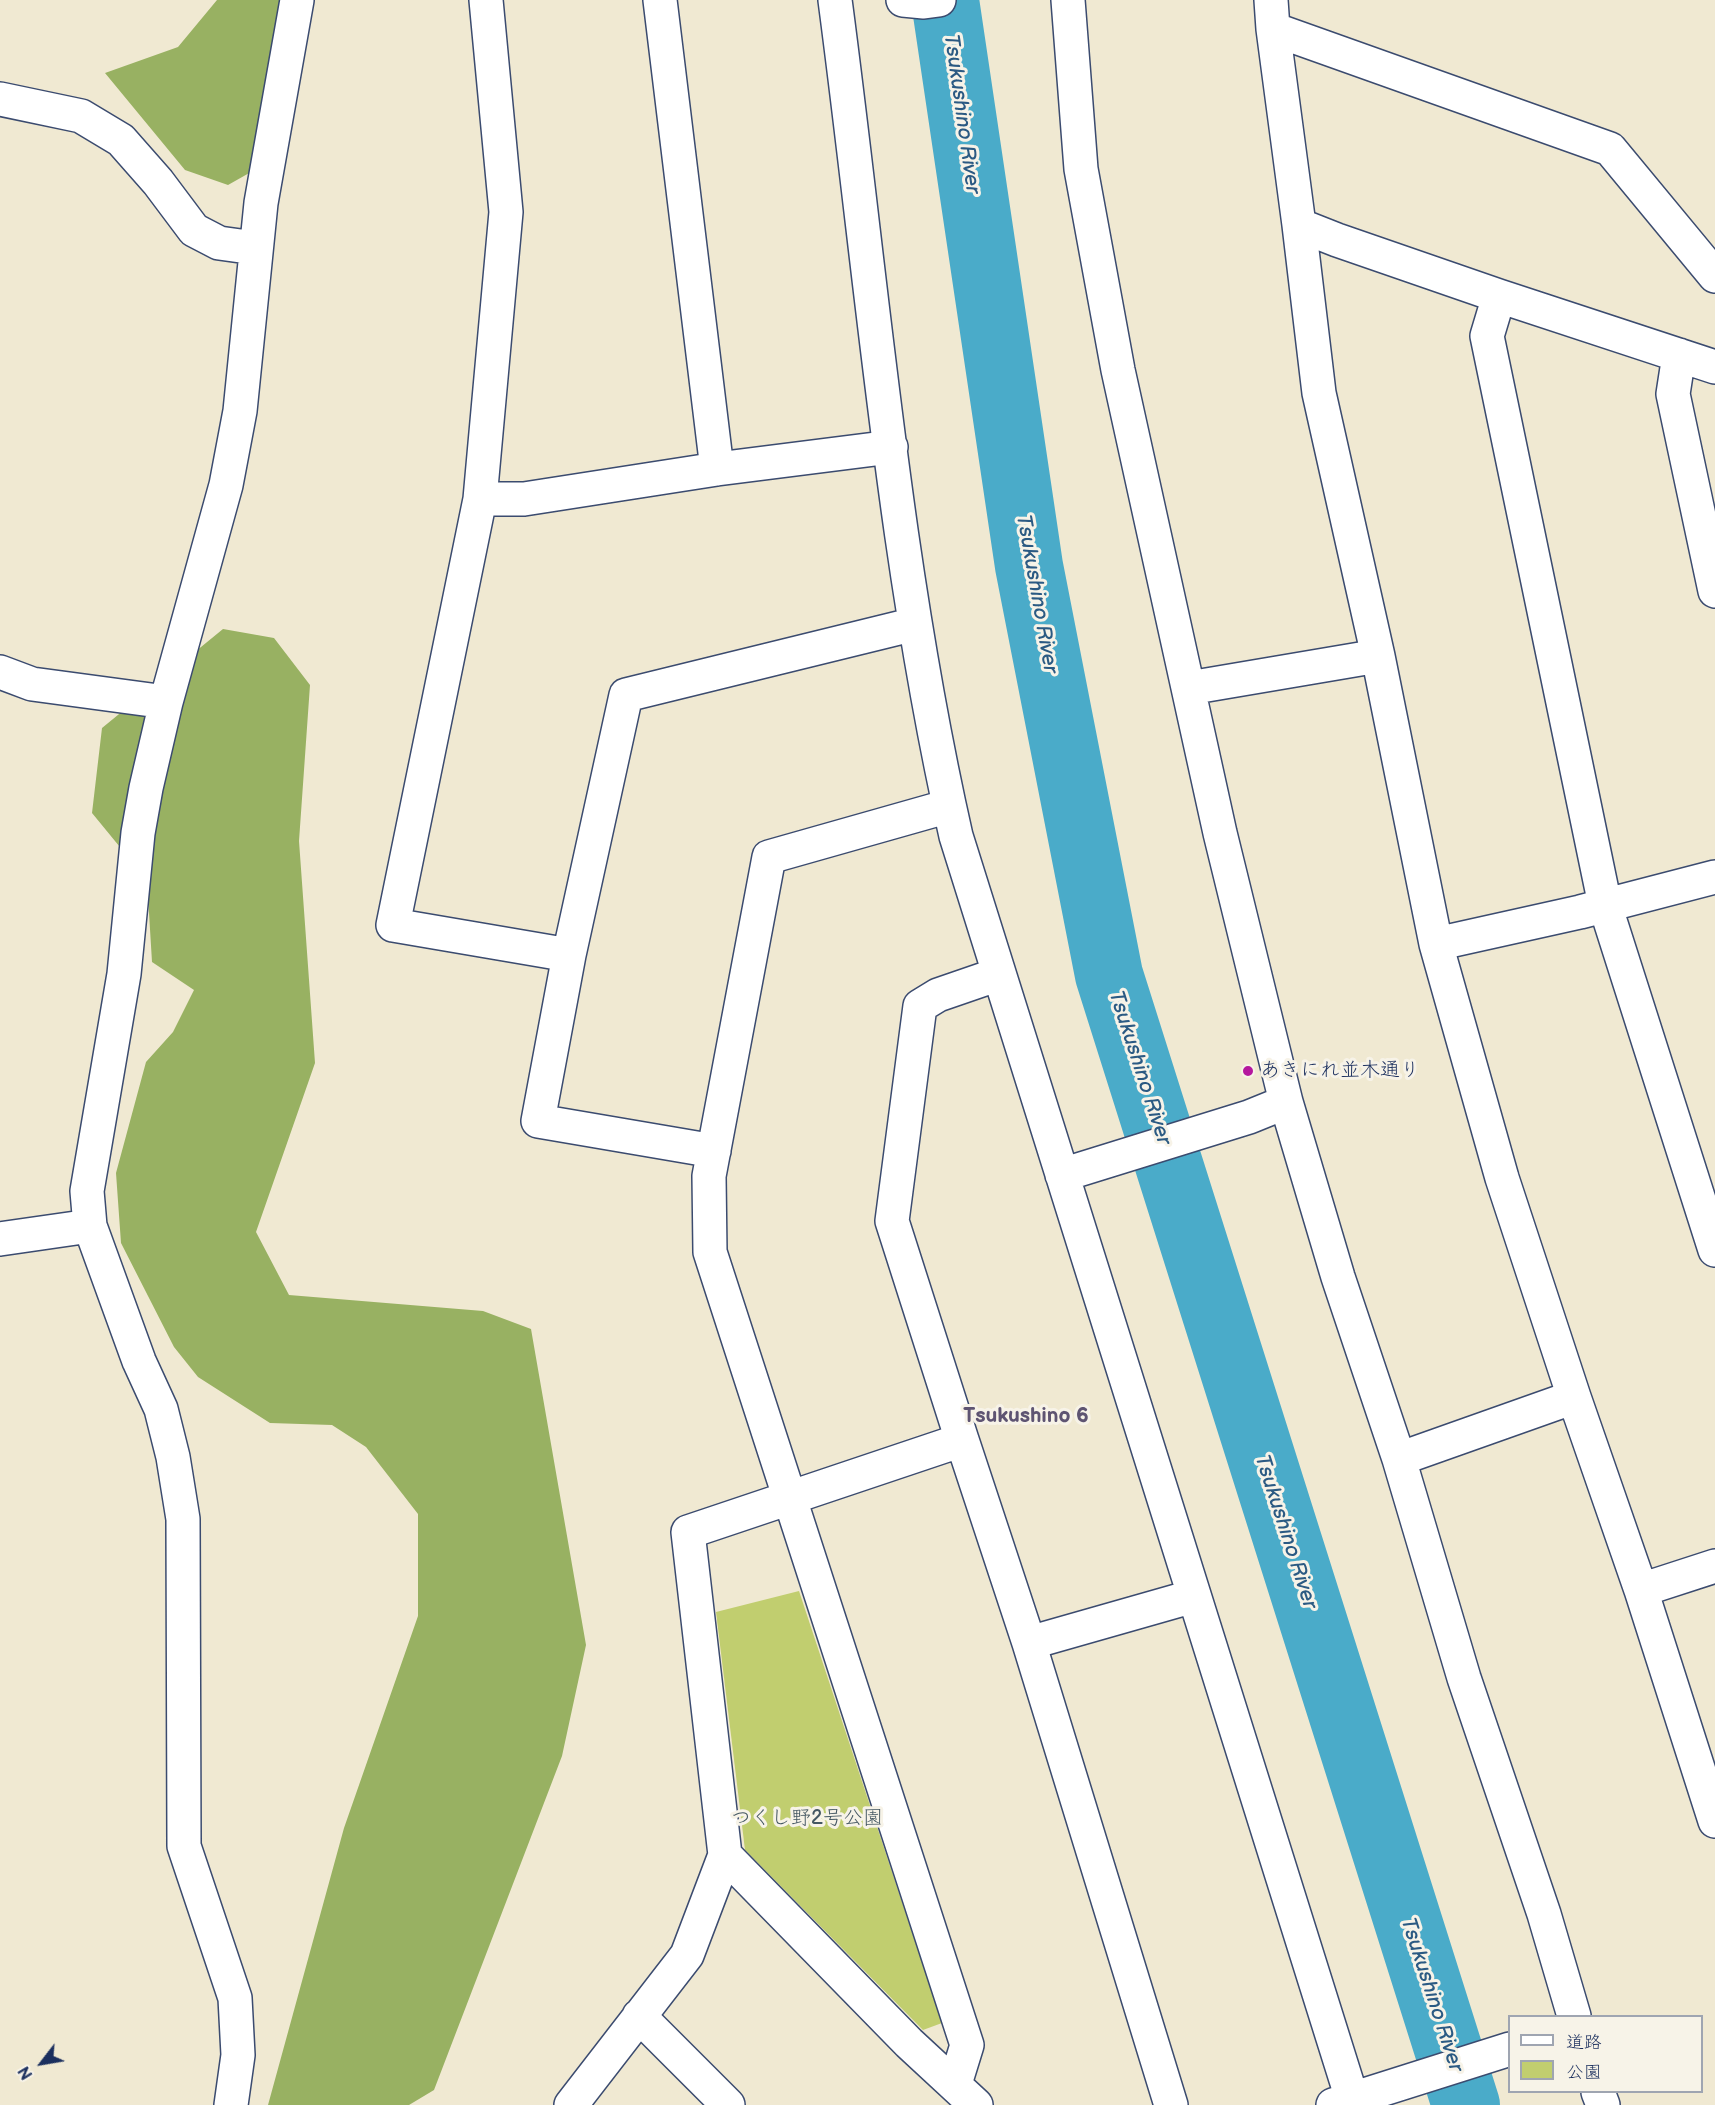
<!DOCTYPE html>
<html>
<head>
<meta charset="utf-8">
<style>
  body { margin:0 }
  #map { position:relative; width:1715px; height:2105px; overflow:hidden; background:#f0e9d2; font-family:"Balsamiq Sans","Klee One",sans-serif }
  canvas { display:block }
  .legend { position:absolute; left:1508px; top:2015px; width:195px; height:78px; box-sizing:border-box; background:#f7f3e8; border:2px solid #9fa5b1; margin:0; padding:8px 10px; list-style:none; font-size:18px; color:#1b2f5e }
  .legend li { display:flex; align-items:center; gap:12px; height:30px }
  .legend b { width:30px; border:2px solid #9fa5b1 }
  .north { position:absolute; left:12px; top:2033px; width:60px; height:60px; -webkit-text-stroke:4px #f7f3e8; paint-order:stroke; rotate:239deg; font-size:16px; font-weight:700; line-height:24px; text-align:center; color:#1b2f5e }
  .north::after { content:''; display:block; margin:auto; width:21px; height:27px; background:#1b2f5e; clip-path:polygon(50% 0,100% 100%,50% 72%,0 100%) }
</style>
</head>
<body>
<div id="map">
<canvas width="1715" height="2105"></canvas>
<ul class="legend">
<li><b style="height:8px;background:#fff"></b>道路</li>
<li><b style="height:16px;background:#c1ce6f"></b>公園</li>
</ul>
<div class="north">N</div>
</div>
<script>
const c = document.querySelector('canvas').getContext('2d');
c.lineJoin = 'round';
function fill(path, color) {
  c.fillStyle = color;
  c.fill(path, 'evenodd');
}
function strokePath(path, color, width, dash) {
  c.strokeStyle = color;
  c.lineWidth = width;
  c.lineCap = dash ? 'butt' : 'round';
  c.setLineDash(dash || []);
  c.stroke(path);
}
function write(font, color, halo, rows, align = 'center') {
  c.font = font + ' "Balsamiq Sans","Klee One",sans-serif';
  c.lineWidth = 6;
  c.setLineDash([]);
  c.textBaseline = 'middle';
  c.strokeStyle = halo;
  c.fillStyle = color;
  for (const [text, x, y, turn = 0] of rows) {
    c.save();
    c.translate(x, y);
    c.rotate((+turn || 0) * Math.PI / 180);
    c.textAlign = isNaN(turn) ? turn : align;
    if (halo) c.strokeText(text, 0, 0);
    c.fillText(text, 0, 0);
    c.restore();
  }
}
fill(new Path2D(`
  M799,1591L942,2023L923,2030L745,1850L716,1612Z`), '#c1ce6f');
fill(new Path2D(`
  M217,0H280L251,172L228,185L185,170L105,73L178,47Z
  M223,629L274,638L310,685L299,841L315,1063L256,1232L289,1295L483,1311L531,1329L586,1645L562,1756L434,2090L409,2105H268L344,1828L418,1616V1514L366,1447L332,1425L270,1423L198,1377L174,1347L121,1243L116,1173L146,1062L173,1032L194,990L152,962L147,880L92,813L102,728Z`), '#98b162');
strokePath(new Path2D(`
  M945,0L1029,566L1109,975L1466,2105`), '#4aabc9', 68);
const minor = new Path2D(`
  M486,0L506,212L480,499L393,925L569,955
  M660,0L717,469
  M835,0C872,279 894,562 956,836L1354,2105
  M903,0L924,2L939,0
  M1068,0L1081,169L1118,370L1220,833L1286,1102L1338,1277L1399,1459L1464,1678L1544,1914L1574,2016
  M1271,0L1273,29L1299,225L1337,240L1499,296L1715,367
  M1273,29L1610,149L1715,276
  M0,99L81,116L121,140L158,182L194,230L219,243L255,248
  M1299,225L1319,393L1378,656L1436,944L1502,1178L1574,1397L1641,1590L1715,1821
  M1499,296L1487,336L1605,905L1715,1250
  M1679,355L1673,394L1715,591
  M480,499H524L717,469L891,447
  M0,672L32,684L166,702
  M1189,688L1378,656
  M949,806L769,857L709,1176L710,1252L967,2045L955,2084
  M1436,944L1580,912L1715,877
  M714,1151L538,1121L569,955L626,695L915,624
  M1062,1175L1249,1117L1286,1102
  M0,1239L90,1226
  M962,1440L1029,1643L1171,2105
  M1399,1459L1574,1397
  M1641,1590L1715,1566
  M1029,1643L1194,1596
  M725,1855L688,1532L962,1440L892,1221L920,1006L938,995L999,974
  M639,2016L728,2105
  M1598,2092L1603,2105
  M231,2105L238,2055L235,1998L184,1846L183,1519L173,1457L161,1409L139,1361L90,1226L87,1191L124,974L138,833L146,788L166,702L226,485L240,411L261,203L297,0
  M571,2105L687,1955L725,1855L909,2043L976,2105
  M1333,2105L1510,2049`);
strokePath(minor, '#3b4b6f', 36);
strokePath(minor, '#fff', 33);
for (const [x, y, r, color] of [
  [1248,1071,6,"#b5179e"]
]) {
  const dot = new Path2D();
  dot.arc(x, y, r, 0, 2 * Math.PI);
  c.fillStyle = color;
  c.fill(dot);
  strokePath(dot, '#f7f3e8', 2);
}
write('20px', '#1b2f5e', '#f7f3e8', [
  ["あきにれ並木通り",1260,1071]
], 'left');
write('20px', '#445762', '#f7f3e8', [
  ["つくし野2号公園",807,1819]
]);
write('italic 21px', '#2b5a83', '#f7f3e8', [
  ["Tsukushino River",961,114,82],
  ["Tsukushino River",1036,594,80],
  ["Tsukushino River",1139,1068,72],
  ["Tsukushino River",1285,1532,72],
  ["Tsukushino River",1431,1995,72]
]);
write('bold 21px', '#5e5472', '#f7f3e8', [
  ["Tsukushino 6",1026,1417]
]);
</script>
</body>
</html>
